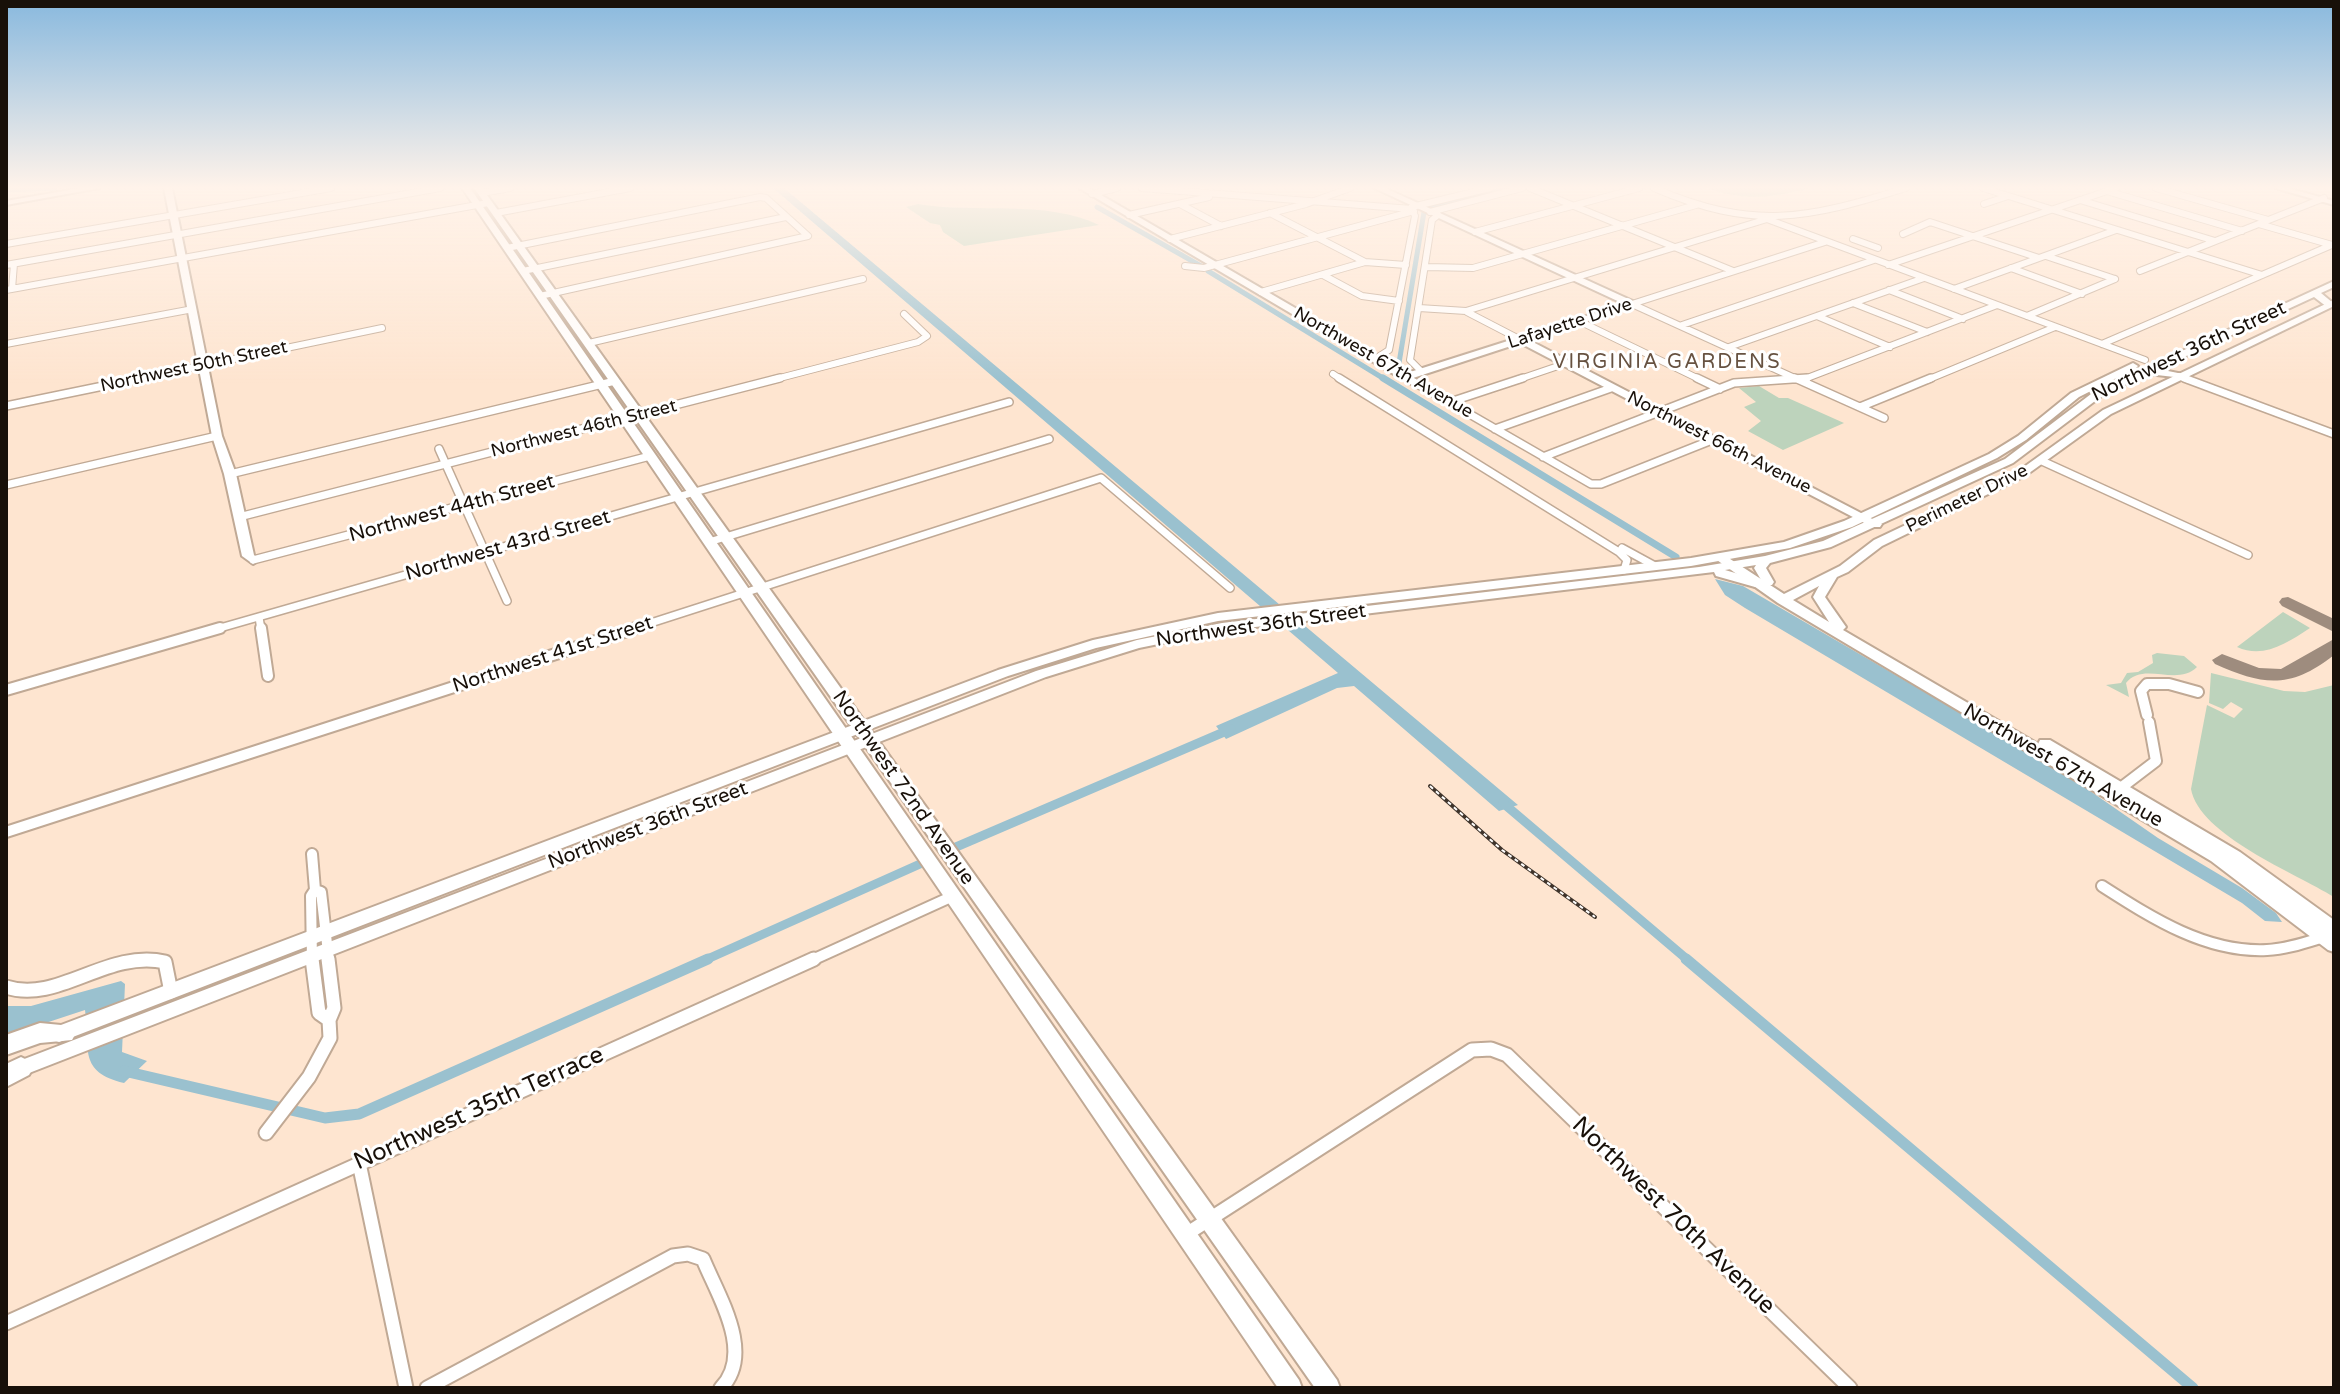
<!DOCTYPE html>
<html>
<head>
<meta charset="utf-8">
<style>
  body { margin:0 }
  #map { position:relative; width:2340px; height:1394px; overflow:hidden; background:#fee5d0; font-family:"Varela Round",sans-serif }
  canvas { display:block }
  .frame { position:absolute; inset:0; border:8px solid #181009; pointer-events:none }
</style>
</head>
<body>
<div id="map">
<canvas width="2340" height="1394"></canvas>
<div class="frame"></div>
</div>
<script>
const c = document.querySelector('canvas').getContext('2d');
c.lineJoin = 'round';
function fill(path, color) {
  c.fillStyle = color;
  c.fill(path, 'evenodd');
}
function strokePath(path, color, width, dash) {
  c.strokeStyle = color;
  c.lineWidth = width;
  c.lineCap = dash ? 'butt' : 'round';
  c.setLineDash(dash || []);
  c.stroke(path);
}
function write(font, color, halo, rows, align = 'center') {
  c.font = font + ' "Varela Round",sans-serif';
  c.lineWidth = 6;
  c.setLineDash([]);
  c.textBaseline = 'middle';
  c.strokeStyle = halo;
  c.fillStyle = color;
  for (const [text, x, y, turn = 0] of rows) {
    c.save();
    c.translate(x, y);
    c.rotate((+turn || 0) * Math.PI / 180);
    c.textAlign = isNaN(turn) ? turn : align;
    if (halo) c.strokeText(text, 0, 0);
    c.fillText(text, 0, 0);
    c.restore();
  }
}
fill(new Path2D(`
  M1707,188H1810C1775,198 1741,201 1707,188Z
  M918,204C975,214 1045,199 1099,225L964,246L943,232L940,225L930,223L906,207Z
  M1759,386L1779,398H1788L1844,423L1783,450L1748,431L1761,421L1744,407L1756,402L1739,388Z
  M2283,612L2310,628C2287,643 2264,659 2237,647Z
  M2157,653L2184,656L2197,667C2177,687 2143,661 2126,683L2129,697L2106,685L2121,683L2127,673L2138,672L2153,663L2152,655Z
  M2211,673L2284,691L2305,692L2334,685V897C2295,873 2199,835 2191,789L2207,705L2234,718L2243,709L2231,702L2223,709L2209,703Z`), '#bdd3bc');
fill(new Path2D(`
  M773,188H784L1518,805L1499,811L1354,686L1337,688L1226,739L1216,726L1338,673Z
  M1715,579L1743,586L2067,775L2158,838L2242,888L2276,913L2282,922L2265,921L2242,903L1745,608L1725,595Z
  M121,981L125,984L122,1052L147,1061L124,1083C78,1072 90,1049 85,1010L6,1036V1006H31Z`), '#9ac1cf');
strokePath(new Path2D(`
  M6,190L55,188
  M1097,207L1201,266
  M1428,209L1508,188
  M1208,271L1386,380
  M1398,369L1424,212`), '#9ac1cf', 5);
strokePath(new Path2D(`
  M1383,378L1676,557`), '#9ac1cf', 7);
strokePath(new Path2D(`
  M1503,803L1689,961
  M956,847L1231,729
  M703,961L920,864`), '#9ac1cf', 9);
strokePath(new Path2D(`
  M1686,959L2193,1388
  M124,1071L325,1118L359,1114L708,959`), '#9ac1cf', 11);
fill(new Path2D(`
  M2288,597L2334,619V632L2282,606L2279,602L2282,598Z
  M2334,639V655C2291,689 2264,686 2215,664L2212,660L2222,654L2259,668L2281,669Z`), '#9e8c7e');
const streetFar3 = new Path2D(`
  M1142,188L1412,209L1415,216L1389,350L1375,359
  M1530,188L1733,271
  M1654,188C1754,231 1806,219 1906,188
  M1983,188L2262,275
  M2156,188L2268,220
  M2107,191L2242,231
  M482,193L510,188
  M1092,194L1117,188
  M2080,200L2215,241
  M1180,204L1221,226
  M1984,204L2008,196
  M1412,207L1490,188
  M1430,212L1522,188
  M496,213L630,188
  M1270,213L1365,262L1406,265
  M1129,215L1209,197
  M2259,224L2332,245
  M1475,232L1639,188
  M1903,234L1930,222L2039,258
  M1170,239L1306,204L1350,188
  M1853,239L1878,248
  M6,244L331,188
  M507,248L760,197L766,198L808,236L540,296
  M2046,256L2115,279
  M6,265L440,188
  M1888,265L2116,188
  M1185,266L1204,268L1414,211
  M1426,267L1473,268L1696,205
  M2011,268L2082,294
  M523,271L786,217
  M2140,271L2324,198
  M1323,275L1362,296L1399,301
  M12,289L14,264
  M1954,289L2116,230
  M6,290L488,203
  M1889,290L1963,319
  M1261,292L1365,262
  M1853,303L1927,332
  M1632,304L1799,380
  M1632,304L1825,242
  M1419,308L1466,311L1767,219L2145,360
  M1467,312L1521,340
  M1817,316L1890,347
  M2027,316L2115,279
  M1579,321L1701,380
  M1682,325L1874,260
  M589,343L863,279
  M6,344L193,309
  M2102,344L2334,244
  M1729,347L1924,278
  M1422,372L1410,360L1432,220L1438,215
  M1333,374L1342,380
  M2179,376L2189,380
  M1406,377L1411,380
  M133,380L382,328
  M772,380L918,342L927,336L904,314
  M1517,380L1564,364
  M1802,380L1997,305
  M1927,380L2055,327`);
const streetFar2 = new Path2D(`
  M1339,378L1619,552L1627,560L1624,570
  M1407,378L1591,484H1601L1712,440
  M1697,378L1720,389
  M1795,378L1884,418
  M2184,378L2334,434
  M1450,402L1523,378
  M6,406L142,378
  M1860,407L1931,378
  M1495,429L1611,388
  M439,449L507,601
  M1543,457L1734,383L1807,378
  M2042,461L2248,555
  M230,474L615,381
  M6,485L217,436
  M239,517L780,378
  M709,542L1049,439
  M1622,548L1655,566
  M253,560L650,456
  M259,617L261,630
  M213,630L1009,402
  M629,630L1101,478L1230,588`);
const streetFar1 = new Path2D(`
  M261,628L268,676
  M6,690L220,628
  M2147,715L2141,691L2147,684H2169L2198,692
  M2118,790L2156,761L2149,722
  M6,832L636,628
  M2102,886C2152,918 2206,953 2267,950C2290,949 2312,940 2334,934
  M315,890L321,892L329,961
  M131,961H158
  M312,961L311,896L315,890L312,854
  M810,961L953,896`);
const street = new Path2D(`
  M312,959L319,1013L329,1020
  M6,987C58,1004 107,949 165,962L171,992
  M266,1133L309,1077L330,1038L329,1020L334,1008L328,959
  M359,1163L406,1388
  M1185,1235L1472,1050L1491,1049L1507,1055L1850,1388
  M6,1323L814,959
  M427,1388L673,1256L688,1254L703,1259C718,1296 755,1353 721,1388`);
const secondary = new Path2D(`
  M81,188H100L6,205V201Z
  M164,188H172L222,436L236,474L254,555L259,560L253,564L242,556L224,474L212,436Z
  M462,188H470L1299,1380L1302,1388H1278Z
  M474,188H482L1337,1380L1340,1388H1315Z
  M1079,188H1089L1407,373L1624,304L1374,188H1385L1635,302V306L1529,340L1882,524L1880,527H1872L1520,343L1410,379H1402Z
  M2275,188H2288L2334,201V205Z
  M2334,300V306L2111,414L2025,476L1882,546L1848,572L1837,577L1825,597L1846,627L1843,630L2038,744L2040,740H2050L2240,852L2334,920V952L2328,950L2211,861L1778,603L1714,558L1716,555H1724L1784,594L1840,566L1874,540L2017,472L2103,410ZM1819,586L1813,597L1829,622L1793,600Z`);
const primary = new Path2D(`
  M2334,281V287L2321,293L2333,303V307H2327L2314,297L2158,369L2183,374V378L2148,374L2103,395L2013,463L1831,547L1770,563L1766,568L1774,582L1772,585H1764L1754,568L1756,565L1725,570L1759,580L1761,583L1759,586L1755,587L1716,576L1714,572L1222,631L1139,648L1046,677L6,1082V1066L1036,671L1137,640L1222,623L1699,567L1765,556L1823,541L2005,459L2095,391Z
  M2133,363L2138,366L2136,368L2079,397L2026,440L1997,458L1852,527L1790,548L1691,566L1218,621L1096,648L1008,676L65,1040L59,1042L53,1040L50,1034L53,1028L998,670L1093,640L1218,613L1691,558L1784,542L1844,521L1989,454L2018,436L2071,393Z`);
const highway = new Path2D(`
  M40,1023L72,1026L76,1033L72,1040L40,1043L6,1055V1035Z
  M21,1057L29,1061L33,1068L29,1075L6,1087V1064Z`);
strokePath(streetFar3, '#c0a995', 8);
strokePath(streetFar2, '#c0a995', 10);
strokePath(streetFar1, '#c0a995', 14);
strokePath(street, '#c0a995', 17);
strokePath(secondary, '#c0a995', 4);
strokePath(primary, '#c0a995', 4);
strokePath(highway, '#c0a995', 4);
strokePath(streetFar3, '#fff', 6);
strokePath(streetFar2, '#fff', 7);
strokePath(streetFar1, '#fff', 10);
strokePath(street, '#fff', 13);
fill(secondary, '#fff');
fill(primary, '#fff');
fill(highway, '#fff');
const rail = new Path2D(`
  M1430,786L1502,850L1595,917`);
strokePath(rail, '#3f342b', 4);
strokePath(rail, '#fff', 2, [4]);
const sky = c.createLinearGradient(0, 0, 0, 383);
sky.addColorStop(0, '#89b9de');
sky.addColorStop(0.49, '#fff3ea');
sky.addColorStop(1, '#fff3ea00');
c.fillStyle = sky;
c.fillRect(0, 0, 2340, 383);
write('18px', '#181009', '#fff', [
  ["Lafayette Drive",1570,324,-18],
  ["Northwest 67th Avenue",1383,363,30],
  ["Northwest 50th Street",194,367,-12],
  ["Northwest 46th Street",584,429,-14],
  ["Northwest 66th Avenue",1719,443,27],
  ["Perimeter Drive",1967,499,-26]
]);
write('20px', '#181009', '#fff', [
  ["Northwest 36th Street",2189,352,-25],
  ["Northwest 44th Street",452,509,-15],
  ["Northwest 43rd Street",508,546,-16],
  ["Northwest 36th Street",1261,626,-8],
  ["Northwest 41st Street",553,655,-18],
  ["Northwest 67th Avenue",2063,766,30],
  ["Northwest 72nd Avenue",903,788,55],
  ["Northwest 36th Street",648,826,-21]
]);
c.letterSpacing = '2px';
write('20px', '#675241', '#fff', [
  ["VIRGINIA GARDENS",1667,363]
]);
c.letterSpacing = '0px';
write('24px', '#181009', '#fff', [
  ["Northwest 35th Terrace",479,1109,-24],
  ["Northwest 70th Avenue",1673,1216,44]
]);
</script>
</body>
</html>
